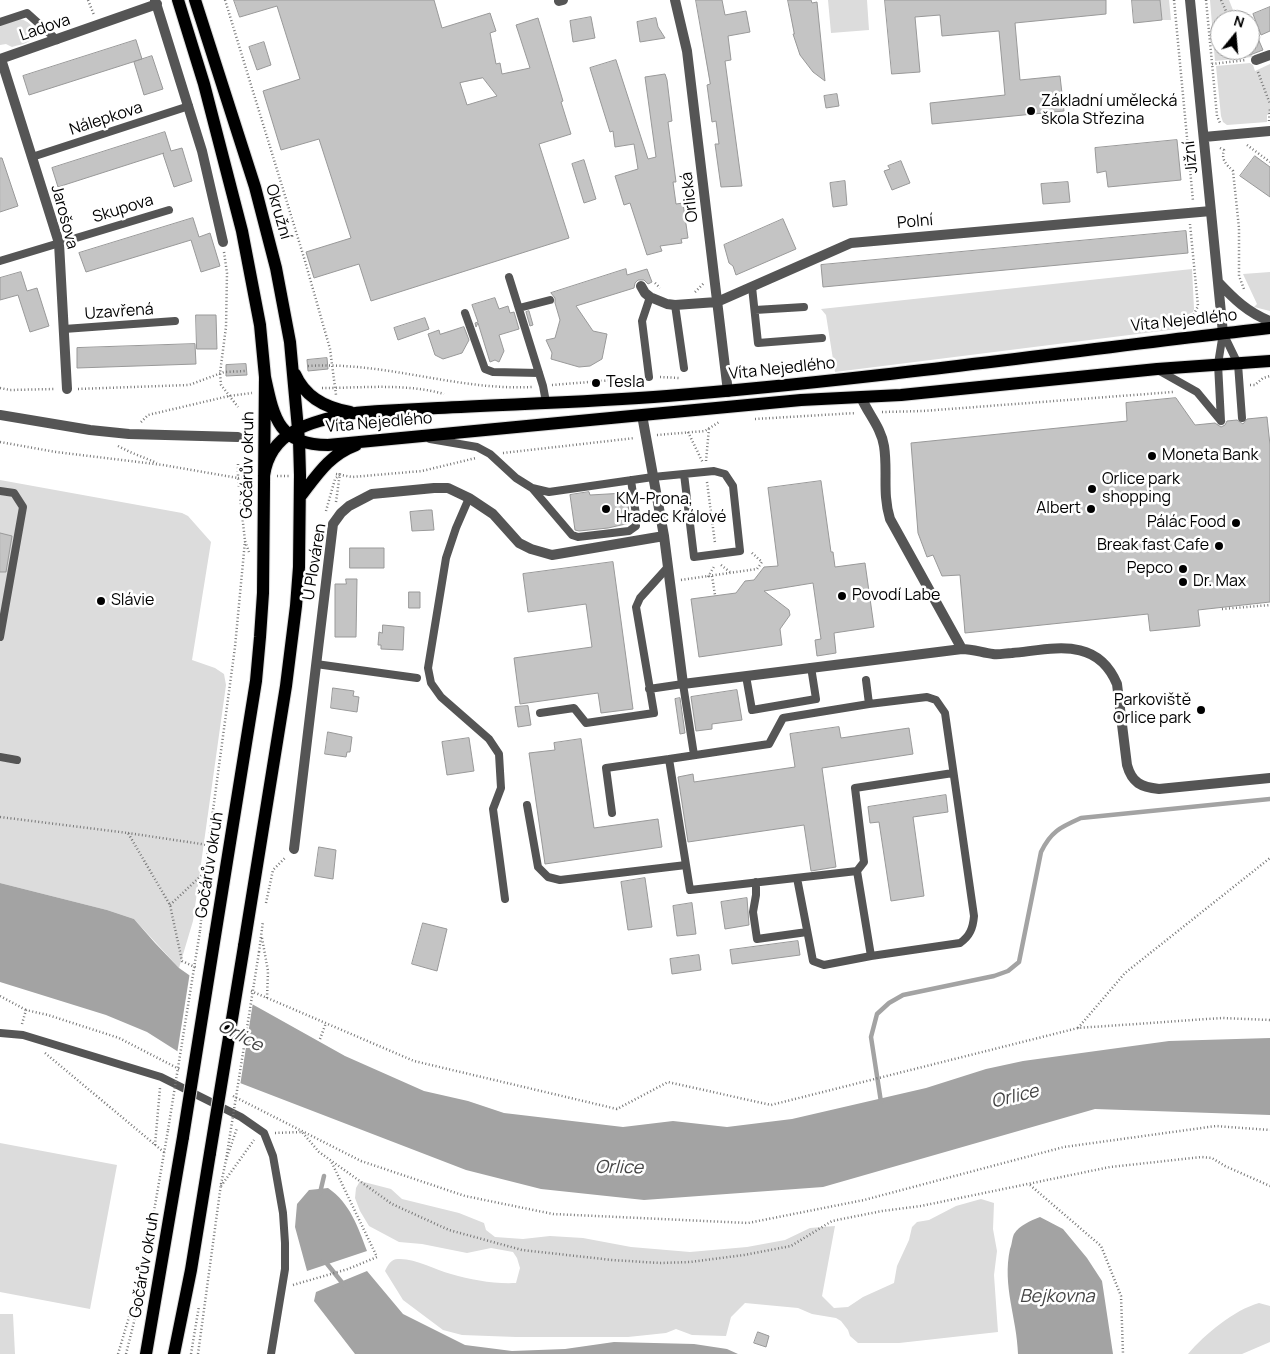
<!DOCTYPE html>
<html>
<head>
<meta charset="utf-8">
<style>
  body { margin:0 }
  #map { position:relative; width:1270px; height:1354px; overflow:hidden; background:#fff; font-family:Manrope,sans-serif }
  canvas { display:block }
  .north { position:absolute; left:1210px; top:10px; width:50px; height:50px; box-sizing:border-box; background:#fff; border:1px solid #999; border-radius:50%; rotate:17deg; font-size:14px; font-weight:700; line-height:20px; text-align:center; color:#000 }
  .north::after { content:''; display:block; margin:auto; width:18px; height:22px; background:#000; clip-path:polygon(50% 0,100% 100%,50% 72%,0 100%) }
</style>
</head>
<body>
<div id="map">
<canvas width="1270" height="1354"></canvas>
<div class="north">N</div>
</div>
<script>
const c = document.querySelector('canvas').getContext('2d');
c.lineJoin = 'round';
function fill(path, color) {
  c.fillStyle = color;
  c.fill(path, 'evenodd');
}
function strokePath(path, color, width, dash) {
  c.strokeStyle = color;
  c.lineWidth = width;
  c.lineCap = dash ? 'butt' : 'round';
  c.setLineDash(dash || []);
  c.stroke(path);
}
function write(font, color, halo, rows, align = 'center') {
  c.font = font + ' Manrope,sans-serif';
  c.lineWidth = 5;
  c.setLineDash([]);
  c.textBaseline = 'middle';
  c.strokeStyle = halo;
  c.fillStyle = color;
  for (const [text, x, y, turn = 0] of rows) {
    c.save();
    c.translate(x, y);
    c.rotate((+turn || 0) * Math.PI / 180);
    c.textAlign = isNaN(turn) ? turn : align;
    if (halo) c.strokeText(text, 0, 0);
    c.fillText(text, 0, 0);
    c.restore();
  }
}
fill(new Path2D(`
  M828,0H867L869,30L831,33Z
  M1160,0H1169L1171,20H1162Z
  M1210,0H1229L1237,20H1220V50H1250L1253,57L1215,61Z
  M19,19C28,20 39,29 31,39C28,44 18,45 12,47L6,44L0,45V25Z
  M1250,63L1253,65L1255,71L1270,64V114L1267,115V122L1227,125L1223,122L1221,116L1216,66Z
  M1192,269L1194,309L1193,312L1184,317L1185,328L835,372L826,315L821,309Z
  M1270,272V311L1254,307L1257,304L1243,274Z
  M0,480L182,513L188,516L211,542L192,660L215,668L224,674L226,685L193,921L179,968L134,919L107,910L0,883Z
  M0,1143L117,1165L90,1309L0,1292Z
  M360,1181L391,1189L402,1199L459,1213L484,1223L486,1230L495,1237L523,1239L550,1236L583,1238L631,1247L690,1252L747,1247L785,1240L810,1228L835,1226L822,1296L834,1308L848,1307L863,1297L894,1283L897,1266L909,1240L912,1227L917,1222L929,1220L956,1206L981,1199L994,1203L993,1229L997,1251L994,1275L998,1332L899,1343H858L850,1336L848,1330L841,1321L836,1318L812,1314L798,1308L745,1303L731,1317L726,1336L692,1335L676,1329L666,1333L628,1337H516L462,1335L443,1330L403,1300L385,1271C388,1265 391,1259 398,1259C415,1258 435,1270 451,1274C472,1280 493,1284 516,1283L520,1268L517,1258L513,1252L491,1248L467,1253L422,1244L399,1242L369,1226L360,1211L355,1198L356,1188Z
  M1259,1303L1270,1306V1342L1242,1354H1188C1205,1334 1234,1310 1259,1303Z
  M0,1314H13L15,1354H0Z`), '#dcdcdc');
fill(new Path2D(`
  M0,883L107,910L134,919L155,943L179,968L189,975L252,1004L345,1056L424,1091L468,1101L504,1113L623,1127L673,1121L727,1127L792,1119L926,1088L986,1069L1023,1061L1169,1041L1270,1038V1115L1095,1109L823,1187L644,1200L541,1189L466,1170L240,1083L177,1051L147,1032L106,1015L0,982Z
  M328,1188C350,1203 358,1227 367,1251L307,1271L295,1227L297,1204L309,1190Z
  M1040,1217L1063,1229L1087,1258L1102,1281L1113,1354H1018C1017,1318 1002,1286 1010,1249C1012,1245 1012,1238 1014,1234C1020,1225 1030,1221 1040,1217Z
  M367,1271L403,1314L465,1345L512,1351L565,1349L614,1342L694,1344L727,1349L738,1354H355L314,1301L316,1292Z`), '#a3a3a3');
fill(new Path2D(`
  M190,972L253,1002L240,1086L177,1054Z`), '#fff');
strokePath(new Path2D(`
  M881,1102L871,1037L877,1014L889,1003L903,995L994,976L1008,971L1019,962L1041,852C1051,831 1061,827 1081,818L1270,799
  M320,1193L324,1176
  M324,1260L344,1285`), '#a3a3a3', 4.5);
const building = new Path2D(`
  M234,0H434L442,28L490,13L496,31L490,33L496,64L500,63L502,74L530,68L516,25L538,18L563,101L561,102L571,134L539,144L569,238L371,301L359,264L314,278L306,252L351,238L319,139L281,150L263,91L300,79L277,6L240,17ZM483,78L497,96L467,105L460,83Z
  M696,0H722L725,15L746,11L750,32L728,36L731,60L725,61L742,186L721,187L715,144H719L716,121L712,122L707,85L710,84Z
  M788,0H811L812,3L817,2L825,81L813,72L800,55L793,34H794Z
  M885,0H1106V14L1015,23L1020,80L1060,76L1064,111L932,124L930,103L1005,95L999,31L942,36L940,15L915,17L920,72L892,74Z
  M1132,0H1160L1162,20L1134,23Z
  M1270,7V31L1261,35L1253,14Z
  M591,17L595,38L573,42L570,21Z
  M656,18L658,27L665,38L640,42L637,22Z
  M1250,20L1263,50L1250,55Z
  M136,40L142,59L29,95L23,76Z
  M264,42L271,65L257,70L249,47Z
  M152,56L163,89L144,95L134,62Z
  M616,60L648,159L656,157L645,77L665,74L667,80L672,121L668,122L676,182H673L676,204L683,203L688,238L681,239L682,243L660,246L662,251L647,255L630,203L624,205L615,176L638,169L634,144L615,147L613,131L610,132L590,68Z
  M837,94L839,106L826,108L824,96Z
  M165,132L171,151L182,148L192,181L174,187L163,154L164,153L58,187L52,168Z
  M1177,140L1181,180L1108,187L1106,171L1097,173L1095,148Z
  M1255,156L1270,167V197L1240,176Z
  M0,158H2L18,206L0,212Z
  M584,160L596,199L584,203L572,164Z
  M901,161L910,183L892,190L884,171L890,169L888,166Z
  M845,181L847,205L833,207L830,183Z
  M1068,182L1070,202L1043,204L1041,184Z
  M193,218L199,237L210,233L220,266L201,272L191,240L86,272L79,253Z
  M783,219L796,249L736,275L733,266L729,263L724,245Z
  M1186,231L1188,253L823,287L821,265Z
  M626,269L627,275L647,269L652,282L648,284L644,280H638L635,283L634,288L576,306L593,331L607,334L602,359L590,366L579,367L551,359L552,353L546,340L555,338L560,320L555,303V298L551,293Z
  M21,272L27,291L37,288L49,326L30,332L18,295L0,300V278Z
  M495,298L499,309L508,306L510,313L514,312L519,329L499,335L504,351L499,362L495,360L490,362L478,323L476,327L475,323L478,322L472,305Z
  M529,311L533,325L530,326L526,312Z
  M196,315H216L217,349H197Z
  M425,318L429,329L398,340L394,328Z
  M464,327L469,340L462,353L443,359L435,355L428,334L439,330L440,334Z
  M195,344L196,364L77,368V348Z
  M327,358L328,369L308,371L307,360Z
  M246,364L247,375L226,376V365Z
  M1176,398L1195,425L1215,423L1221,427L1225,425L1227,421L1237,420L1243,424L1247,419L1267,417L1270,445V602L1198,610L1200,626L1150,631L1148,614L965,633L960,575L942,576L933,555L927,557L918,533L911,443L1127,421L1126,403Z
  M821,481L831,552H833L835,567L865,563L874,627L834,633L836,653L817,656L815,640L821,639L813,583L764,591L789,610L790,615L780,629L782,645L699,657L691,599L736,593L745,581L754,580L764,567L778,566L768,488Z
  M589,492L590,495L625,493L627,494L630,523L608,528L579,531L575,530L570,495Z
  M428,510H432L434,530L412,531L410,512Z
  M0,533L12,536L6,572H0Z
  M350,548H384V568H350Z
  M613,562L633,709L601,713L598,693L520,704L514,658L592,647L586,604L528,612L523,574Z
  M346,579H357L356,637H335V584H346Z
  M409,592H420V608H409Z
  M383,625L404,627L403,650L381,649V645H378L379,632L382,633Z
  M333,688L354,691L353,696L359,697L357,712L331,708Z
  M737,690L742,720L712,724V729L696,731L691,697Z
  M680,698L685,733L680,734L675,699Z
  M528,706L531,725L518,727L515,707Z
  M839,727L841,738L909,728L913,754L822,768L836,867L811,871L804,825L688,842L678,777L693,774L694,782L795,767L790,734Z
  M328,732L352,737L350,752H347L346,757L325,754Z
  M469,738L474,771L447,775L442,742Z
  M581,739L594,828L658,819L662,847L545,864L529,753L555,750L554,743Z
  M946,795L948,812L913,817L924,896L891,901L879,822L870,823L868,807Z
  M319,847L336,850L333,879L315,876Z
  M645,878L652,927L628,930L621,882Z
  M747,898L749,925L725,929L721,902Z
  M692,903L696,934L677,936L673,906Z
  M423,923L447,929L437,971L412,964Z
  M798,941L800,955L732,964L730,950Z
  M699,955L701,970L672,974L670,959Z
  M758,1332L769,1336L766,1347L754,1343Z`);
fill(building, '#c4c4c4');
strokePath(building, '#999', 1);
const primary = new Path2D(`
  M178,0L204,84L242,231L260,325L265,377L263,593L260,637L256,681L215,936
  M195,0L255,187L276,268L290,342L299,440L300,475L299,567L296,606L286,686L244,946
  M295,374C305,397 326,408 350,412
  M265,377C274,419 279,445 328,445L642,415L801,400L901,395L1157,369L1270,361
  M264,476C270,431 310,422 349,414C359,412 370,412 380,411C399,410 419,409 438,408C514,404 591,402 667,396C869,380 1069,351 1270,328
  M300,497C317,475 329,455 356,445
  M146,1354L183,1137
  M174,1354L191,1270L210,1153`);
strokePath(primary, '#dbdbdb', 14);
strokePath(new Path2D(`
  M88,0L94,15
  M225,0L305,261L330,349L336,395
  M1174,0L1193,201
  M1206,0L1217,116L1220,123
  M1221,0L1230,20
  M1242,50L1245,58
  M1212,64L1246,60
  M1258,72L1270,104
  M1269,121L1270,108
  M1247,145L1270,162
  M1220,148L1224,150C1221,160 1226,164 1233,171L1239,228V276L1244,289
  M1190,224L1198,306L1193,316V323
  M224,252L227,273L226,327L220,373L221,385L238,407
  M655,283L660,288
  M695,292L704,283
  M308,366C384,361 458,391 532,387
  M660,377L679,378
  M552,385L639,378
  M1250,385H1255L1263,378L1270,376
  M0,388L10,390L55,389
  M322,388C362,388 406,383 444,394
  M78,389L189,385L224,372L246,371
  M882,412L923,411L1173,392
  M755,419L856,413
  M141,422L148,415L229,396L252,393
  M688,432L703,463
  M657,435L705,431L719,422
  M0,442L56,452L163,465L238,478L245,541L249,552
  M118,446L130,452L157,463
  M503,453L635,438
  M706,461L709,428
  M238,464V478L251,477
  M336,474L352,477L422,471L476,458
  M277,476H289
  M707,482L715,543
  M336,502L340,473
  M326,511L335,479L339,475
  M721,565L730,572
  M712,576L715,595
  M708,577L715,565
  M681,580L757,569L762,562L751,552
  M1222,609L1270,605
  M0,817L128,833L170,905L182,961L197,968
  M128,833L208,845
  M266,903L273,870L286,857
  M170,905L205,872
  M200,931L209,840L235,647L245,541
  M262,938L268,971L267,998
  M259,952L263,921
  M251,991L414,1061L617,1109L668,1082L771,1105L1078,1028L1222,1018L1270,1020
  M0,996L26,1010
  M22,1024L26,1010L48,1015L119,1038L181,1070
  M1078,1028L1125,973L1270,858
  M320,1039L326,1023
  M45,1053L165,1153
  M233,1096L361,1161L465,1196L553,1214L748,1223L864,1200L1064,1147L1216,1126L1270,1130
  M275,1133L302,1132L319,1152L392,1204L449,1230L522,1250L612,1260L660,1263L690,1262L744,1255L791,1246L832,1221L882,1211L921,1206L1110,1167L1202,1157L1212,1158L1225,1166L1270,1186
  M155,1145L160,1088
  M1030,1185L1101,1246L1121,1296L1123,1354
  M221,1186L254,1140
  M293,1285L348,1269L377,1257L331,1161
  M118,1354L140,1280L153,1217L168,1130
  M126,1354L142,1290
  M191,1354L199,1306
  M198,1354L221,1184L226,1160L237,1128`), '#777', 2.5, [1, 2.5]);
strokePath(new Path2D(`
  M0,22L27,13L57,40
  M32,157L189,106
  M0,261L169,210
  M509,277L543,386L546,402
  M752,287L758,343L822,338
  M675,305L684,368
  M519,308L550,300
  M755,310L804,307
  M465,313L485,369L493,372L539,373
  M64,329L175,321
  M1223,333L1238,364L1242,418
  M1158,370L1197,392L1221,421
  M649,377L642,321L650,297
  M1221,421L1218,364L1223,333
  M430,439L477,447L490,454L516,478L532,488L549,492L653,477L714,471L725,474L733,486L740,551L694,557L684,474
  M532,488L572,535L578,537L629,531L636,526V515L631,480
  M0,491L14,493L23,507L0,637
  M469,498L456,528L446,558L428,668L431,683L441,697L489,739L499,754L501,788L493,809L505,899
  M316,664L417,678
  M746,676L752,710L816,699L811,667
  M866,680L869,704L783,718L769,744L669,759L690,890L857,871L864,862L855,788L953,773
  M649,689L683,684L694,755
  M540,713L574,708L586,723L654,713L636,607L640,598L668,567
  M0,757L17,760
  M527,805L538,867L548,877L560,880L686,865
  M612,813L606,768L669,759
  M857,871L871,956L960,943C970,936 973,928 974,916L945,713L936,700L927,697L869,704
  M797,878L813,961L824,965L871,956
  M756,882V895L753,912L757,939L807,932
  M0,1033L23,1035L161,1077L241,1117L264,1133L273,1156L283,1213L285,1243V1269L271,1354`), '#555', 8);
strokePath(new Path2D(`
  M155,0L202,151L223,242
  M675,0L687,51L728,392
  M1190,0L1223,333
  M559,1L563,0
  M0,59L157,4
  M1,59L59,243L67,389
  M1256,60L1270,55
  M1204,137L1270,131
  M1218,282C1233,298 1248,313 1270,321
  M641,286L645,293L650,297L667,304L675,305L717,302L851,243L1211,211
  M861,397C868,414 881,427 884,446C888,471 882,493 890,519L962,649
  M0,415L90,430L129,434L238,437
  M642,415L664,536L683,684L962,649C973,649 983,653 993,654C999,655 1006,653 1012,653C1054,649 1097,636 1117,684L1127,765C1132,783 1141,787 1159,789L1270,778
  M294,849L333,524L341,513L349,506L372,494L434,488H448L469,498L493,514L519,543L531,549L552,555L664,536`), '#555', 10);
strokePath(primary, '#000', 12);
const primaryBridge = new Path2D(`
  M183,1137L215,936
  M210,1153L244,946`);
strokePath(primaryBridge, '#dbdbdb', 14, []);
strokePath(new Path2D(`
  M168,1130L200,931
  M226,1160L259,952`), '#777', 2.5, [1, 2.5]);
strokePath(primaryBridge, '#000', 12);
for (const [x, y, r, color] of [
  [1031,111,5,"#000"],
  [596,383,5,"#000"],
  [1152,456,5,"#000"],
  [1092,489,5,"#000"],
  [606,509,5,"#000"],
  [1091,509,5,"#000"],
  [1236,523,5,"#000"],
  [1219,546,5,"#000"],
  [1183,569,5,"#000"],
  [1183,582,5,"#000"],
  [842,596,5,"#000"],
  [101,601,5,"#000"],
  [1201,710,5,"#000"]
]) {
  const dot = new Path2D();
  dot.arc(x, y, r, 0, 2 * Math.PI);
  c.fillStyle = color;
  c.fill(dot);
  strokePath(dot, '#fff', 2);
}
write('16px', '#000', '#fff', [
  ["Ladova",45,28,-19],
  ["Nálepkova",106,119,-18],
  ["Jižní",1191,157,-96],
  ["Orlická",690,197,-97],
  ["Skupova",123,209,-17],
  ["Okružní",278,212,74],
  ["Jarošova",64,217,75],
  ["Polní",915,222,-5],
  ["Uzavřená",119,312,-4],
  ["Víta Nejedlého",1184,321,-6],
  ["Víta Nejedlého",782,369,-6],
  ["Víta Nejedlého",379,423,-5],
  ["Gočárův okruh",248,465,-89],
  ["U Plováren",315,562,-81],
  ["Gočárův okruh",210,865,-81],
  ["Gočárův okruh",145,1265,-80]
]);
write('16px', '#000', '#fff', [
  ["Základní umělecká",1041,102],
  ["škola Střezina",1041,120],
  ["Tesla",606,383],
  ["Moneta Bank",1162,456],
  ["Orlice park",1102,480],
  ["shopping",1102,498],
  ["KM-Prona,",616,500],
  ["Hradec Králové",616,518],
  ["Albert",1081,509,"right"],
  ["Pálác Food",1226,523,"right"],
  ["Break fast Cafe",1209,546,"right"],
  ["Pepco",1173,569,"right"],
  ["Dr. Max",1193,582],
  ["Povodí Labe",852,596],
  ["Slávie",111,601],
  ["Parkoviště",1191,701,"right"],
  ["Orlice park",1191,719,"right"]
], 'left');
write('italic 18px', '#444', '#fff', [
  ["Orlice",240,1036,28],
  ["Orlice",1015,1097,-14],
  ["Orlice",619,1168,1],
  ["Bejkovna",1057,1297]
]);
</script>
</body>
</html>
